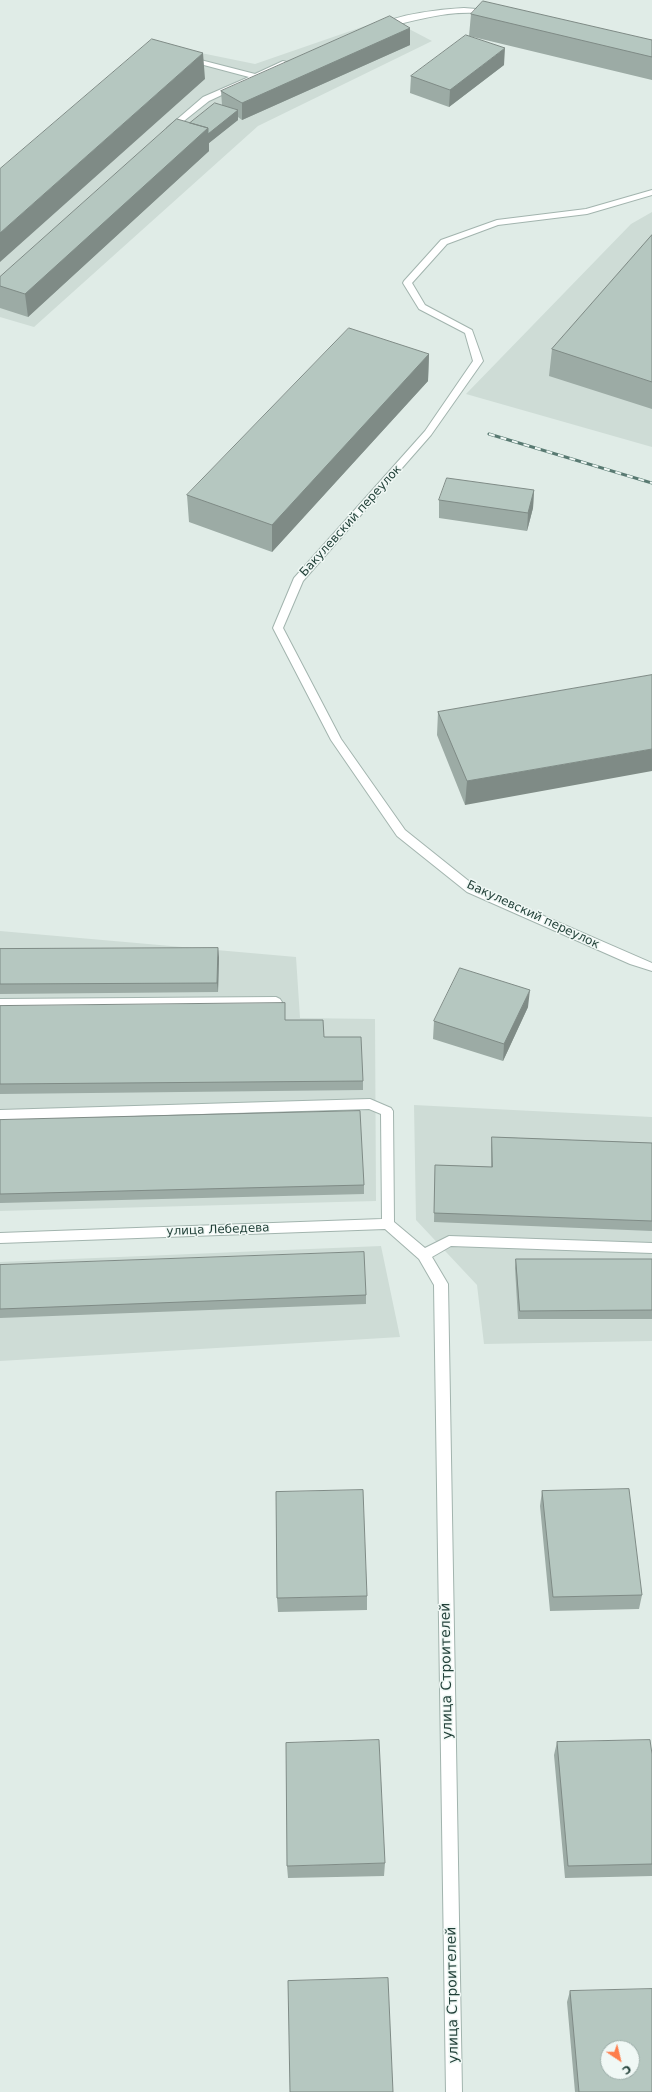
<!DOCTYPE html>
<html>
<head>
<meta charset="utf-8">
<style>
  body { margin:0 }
  #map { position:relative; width:652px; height:2092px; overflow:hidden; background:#e0ece7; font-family:"DejaVu Sans",sans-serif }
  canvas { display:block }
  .north { position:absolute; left:600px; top:2040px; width:40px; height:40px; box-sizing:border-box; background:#f0f8f5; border:1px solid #9caea9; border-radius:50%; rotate:145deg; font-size:11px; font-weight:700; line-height:16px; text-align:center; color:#1f3e36 }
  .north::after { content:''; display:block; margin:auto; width:14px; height:18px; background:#fe7e4c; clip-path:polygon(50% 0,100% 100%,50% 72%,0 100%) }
</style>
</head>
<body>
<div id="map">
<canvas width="652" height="2092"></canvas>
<div class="north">С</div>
</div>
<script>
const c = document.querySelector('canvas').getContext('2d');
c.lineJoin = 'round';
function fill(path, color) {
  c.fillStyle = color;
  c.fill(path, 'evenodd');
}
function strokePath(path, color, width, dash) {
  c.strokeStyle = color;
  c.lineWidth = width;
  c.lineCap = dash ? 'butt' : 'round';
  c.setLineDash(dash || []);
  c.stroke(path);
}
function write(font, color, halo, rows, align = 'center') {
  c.font = font + ' "DejaVu Sans",sans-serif';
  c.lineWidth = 3;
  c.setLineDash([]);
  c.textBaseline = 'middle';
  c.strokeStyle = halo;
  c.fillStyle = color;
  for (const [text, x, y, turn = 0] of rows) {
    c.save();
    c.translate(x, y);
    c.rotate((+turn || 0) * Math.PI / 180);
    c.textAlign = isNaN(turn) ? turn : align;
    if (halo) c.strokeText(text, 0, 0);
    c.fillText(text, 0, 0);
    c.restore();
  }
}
fill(new Path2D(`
  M388,18L432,41L258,126L34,327L0,317V171L152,43L255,64Z
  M652,212V447L466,394L631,224Z
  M0,931L296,957L300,1018L375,1019L376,1201L0,1211Z
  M414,1105L652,1117V1341L484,1344L477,1285L416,1220Z
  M381,1246L400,1337L0,1361V1262Z`), '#cedcd6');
const minor = new Path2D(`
  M464,8L489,10L493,12L489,14C452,9 420,19 384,28L380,26C393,14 445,9 464,8Z
  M185,56L255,74L283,61L290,63L209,101L170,132H167V128L203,97L249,77L185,60Z
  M652,190V195L587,214L498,225L447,244L412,283L425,305L472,330L483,361L431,435L303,581L283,628L341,739L405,830L475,886L652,963V971L630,964L467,892L397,836L331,740L273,628L294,578L425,431L473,361L465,333L419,309L403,283L404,281L441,240L497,220L586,209Z
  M276,997L280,999L282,1002L280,1005L276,1007L0,1009V999Z
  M370,1099L391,1108L393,1111L394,1222L425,1248L449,1236L652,1243V1253L451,1246L432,1257L448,1284L462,2092H446L434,1285L419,1259L385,1229L0,1243V1233L382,1219L381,1114L369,1109L0,1120V1110Z`);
strokePath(minor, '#a2b4ae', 2);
fill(minor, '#fff');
const rail = new Path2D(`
  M489,434L652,483`);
strokePath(rail, '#597a72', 3);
strokePath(rail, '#f0f8f5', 2, [6]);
fill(new Path2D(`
  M471,14L652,40V80L469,36Z
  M410,28V45L242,120L238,117V120L209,143V151L28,317L0,308V277L190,123L222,105L221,91Z
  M504,65L449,107L410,93L411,76Z
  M652,235V409L549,376L552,349Z
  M429,354L428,381L272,552L189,522L187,495Z
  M534,490L533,508L527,531L439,518V500Z
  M652,675L465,805L437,735L438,712Z
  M0,949L219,957L218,992L0,994Z
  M0,1006L285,1020L324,1037L363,1081V1090L0,1094Z
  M528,1007L503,1061L433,1039L434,1021Z
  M0,1120L364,1185V1194L0,1203Z
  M492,1137L652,1143V1231L434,1222L435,1165L491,1167V1146Z
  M516,1259H652V1319H518L515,1268Z
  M0,1265L366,1295V1304L0,1318Z
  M542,1491L642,1595L639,1609L550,1611L540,1506Z
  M367,1596V1610L278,1612L277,1598Z
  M557,1742L652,1754V1876L565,1878L554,1755Z
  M385,1863L384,1876L288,1878L287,1866Z
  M570,1991L652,2092H575L567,2002Z`), '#9caba5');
fill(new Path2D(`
  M410,28V45L242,120V103Z
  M505,48L504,65L449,107L450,90Z
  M203,53L205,79L0,262V233Z
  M238,110V120L209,143V151L28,317L25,294L208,128Z
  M429,354L428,381L272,552V525Z
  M534,490L533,508L527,531L528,513Z
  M652,749V771L465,805L467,781Z
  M218,948L219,957L218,992L217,983Z
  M530,990L528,1007L503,1061L504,1044Z`), '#7f8b86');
const building = new Path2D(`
  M483,1L652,40V57L471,14Z
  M390,16L410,28L242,103L221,91Z
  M466,35L505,48L450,90L411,76Z
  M152,39L203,53L0,233V169Z
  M215,103L238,110L208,134V128L190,123Z
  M177,119L208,128L25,294L0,286V277Z
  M652,235V382L552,349Z
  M349,328L429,354L272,525L187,495Z
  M447,478L534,490L528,513L439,500Z
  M652,675V749L467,781L438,712Z
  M218,948L217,983L0,984V949Z
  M460,968L530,990L504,1044L434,1021Z
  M285,1003V1020H323L324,1037H361L363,1081L0,1084V1006Z
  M360,1111L364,1185L0,1194V1120Z
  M492,1137L652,1143V1221L434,1213L435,1165L492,1167Z
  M364,1252L366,1295L0,1309V1265Z
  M516,1259H652V1310L520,1311Z
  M629,1489L642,1595L553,1597L542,1491Z
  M363,1490L367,1596L277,1598L276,1492Z
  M379,1740L385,1863L287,1866L286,1743Z
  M650,1740L652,1754V1864L568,1866L557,1742Z
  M388,1978L393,2092H290L288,1981Z
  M652,1989V2092H579L570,1991ZM608,2048H632V2072H608Z`);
fill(building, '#b5c7c0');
strokePath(building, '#7f8b86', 1);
write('12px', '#1f3e36', '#f0f8f5', [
  ["Бакулевский переулок",351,521,-48],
  ["Бакулевский переулок",533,915,25],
  ["улица Лебедева",218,1230,-2]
]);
write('14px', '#1f3e36', '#f0f8f5', [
  ["улица Строителей",447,1671,-91],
  ["улица Строителей",453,1995,-91]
]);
</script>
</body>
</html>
